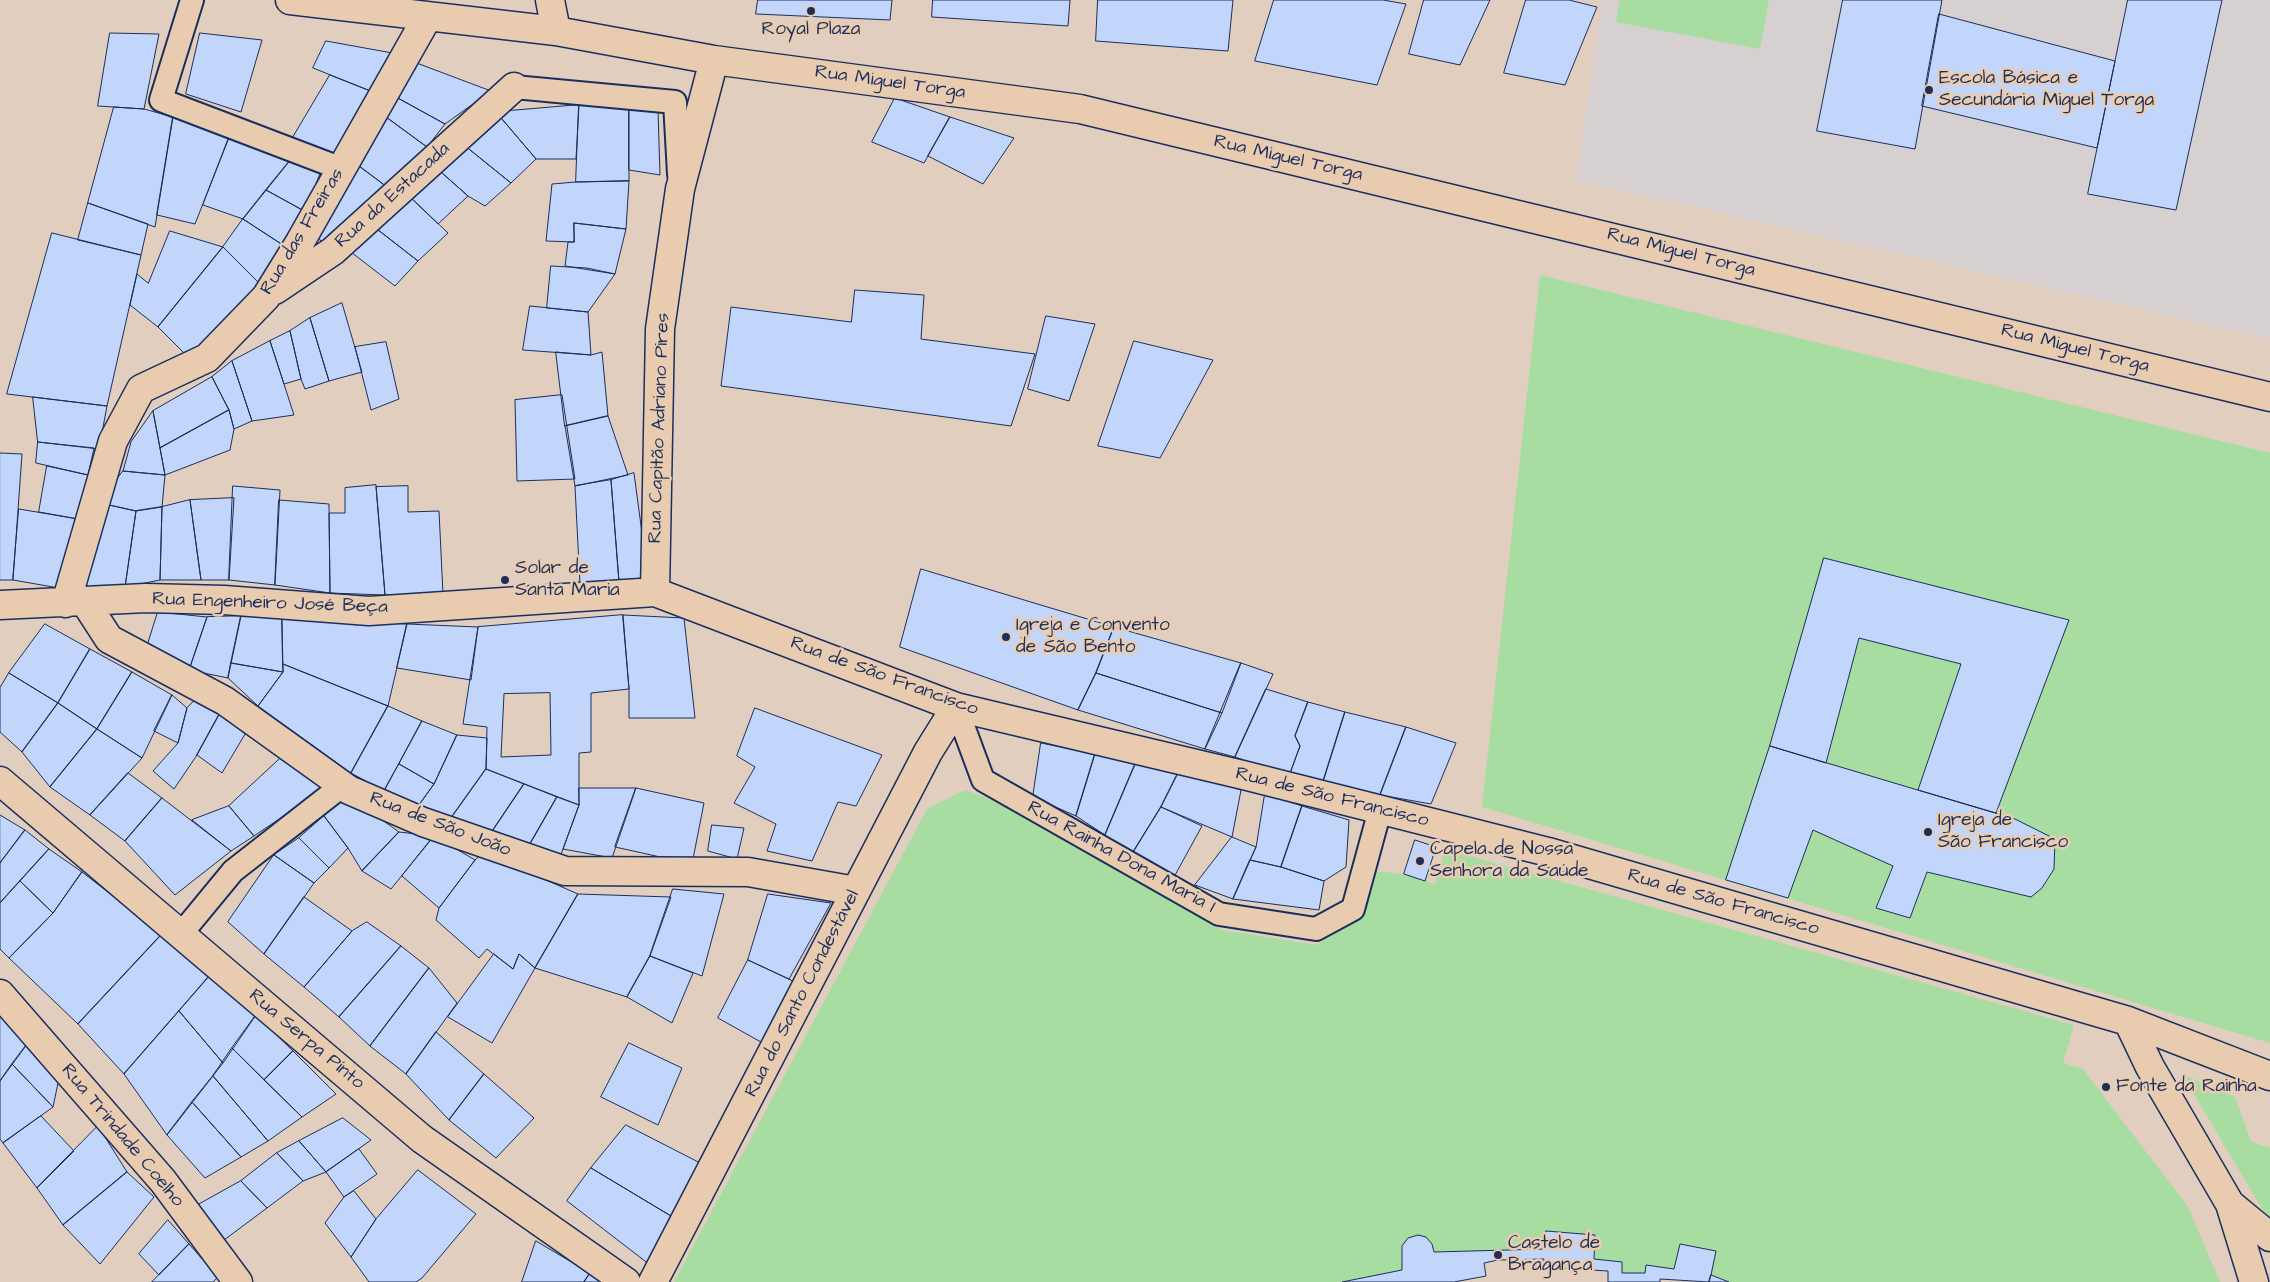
<!DOCTYPE html>
<html>
<head>
<meta charset="utf-8">
<style>
  body { margin:0 }
  canvas { display:block; background:#e1cebf }
</style>
</head>
<body>
<canvas width="2270" height="1282"></canvas>
<script>
const c = document.querySelector('canvas').getContext('2d');
c.lineJoin = 'round';
function fill(path, color) {
  c.fillStyle = color;
  c.fill(path, 'evenodd');
}
function strokePath(path, color, width, dash) {
  c.strokeStyle = color;
  c.lineWidth = width;
  c.lineCap = dash ? 'butt' : 'round';
  c.setLineDash(dash || []);
  c.stroke(path);
}
function write(font, color, halo, rows, align = 'center') {
  c.font = font + ' "Architects Daughter",sans-serif';
  c.lineWidth = 5;
  c.setLineDash([]);
  c.textBaseline = 'middle';
  c.strokeStyle = halo;
  c.fillStyle = color;
  for (const [text, x, y, turn = 0] of rows) {
    c.save();
    c.translate(x, y);
    c.rotate((+turn || 0) * Math.PI / 180);
    c.textAlign = isNaN(turn) ? turn : align;
    if (halo) c.strokeText(text, 0, 0);
    c.fillText(text, 0, 0);
    c.restore();
  }
}
fill(new Path2D(`
  M1602,0H2270V339L1576,180Z`), '#d7d0d1');
fill(new Path2D(`
  M1620,0H1769L1760,49L1616,22Z
  M1540,275L2270,453V1043L1482,807Z
  M965,790L990,799L1222,930L1317,945L1360,914L1373,871L1404,874L1435,884L1445,849L2074,1025L2063,1063L2083,1069L2188,1207L2220,1282H1729L1711,1275L1715,1251L1680,1244L1674,1269L1646,1265L1645,1273H1622V1262L1594,1259L1595,1235L1546,1231L1545,1249L1434,1252L1432,1244L1426,1237L1402,1270L1339,1282H674L927,809Z
  M2182,1074L2235,1097L2251,1142L2270,1148V1222Z`), '#a7dda0');
const building = new Path2D(`
  M758,0H892L890,20L756,14Z
  M933,0H1070L1068,26L932,17Z
  M1098,0H1233L1228,51L1096,41Z
  M1274,0H1383L1406,4L1377,85L1255,61Z
  M1424,0H1490L1460,65L1409,54Z
  M1526,0H1569L1597,7L1565,85L1504,73Z
  M1843,0H1942L1915,149L1817,131Z
  M2128,0H2222L2176,210L2088,194Z
  M1939,14L2115,61L2097,148L1922,106Z
  M110,33L159,34L144,109L98,106Z
  M200,33L262,40L241,112L186,94Z
  M326,41L398,54L378,94L313,68Z
  M414,62L491,91L445,124L396,97Z
  M330,75L378,94L337,163L292,139Z
  M396,97L445,124L427,147L386,117Z
  M895,98L950,117L924,163L872,142Z
  M579,105L576,159H536L496,112Z
  M579,105L629,108V181L576,182Z
  M114,107L144,109L173,117L155,227L88,203Z
  M629,108L658,110L660,175L629,170Z
  M496,112L536,159L511,183L459,141Z
  M173,117L230,135L195,224L157,215Z
  M386,117L427,147L387,187L355,163Z
  M950,117L1014,138L983,184L928,156Z
  M230,135L292,158L243,219L203,205Z
  M459,141L511,183L485,206L468,196L433,165Z
  M292,158L320,173L306,212L266,190Z
  M355,163L387,187L330,245L310,235Z
  M433,165L468,196L438,224L408,195Z
  M629,181L626,229L574,223V242L546,241L552,184L576,182Z
  M266,190L306,212L289,249L243,219Z
  M408,195L448,233L418,261L373,226Z
  M88,203L148,224L141,255L78,240Z
  M243,219L289,249L264,288L223,247Z
  M574,223L626,229L615,274L565,266L568,242H574Z
  M373,226L418,261L395,286L347,249Z
  M170,231L223,247L158,327L130,305L137,274L148,283Z
  M52,233L141,255L107,406L7,394Z
  M223,247L264,288L188,357L158,327Z
  M551,266L587,268L615,274L588,312L547,308Z
  M855,290L924,295L921,339L1035,354L1011,426L721,386L731,307L851,322Z
  M342,303L362,372L329,381L310,318Z
  M530,306L588,312L591,355L523,350Z
  M1046,316L1095,324L1069,401L1028,389Z
  M310,318L329,381L305,389L301,379L290,331Z
  M290,331L301,379L284,384L270,341Z
  M270,341L294,415L252,421L232,361Z
  M1134,341L1213,360L1160,458L1098,446Z
  M386,342L399,399L371,410L355,347Z
  M556,352L591,355L602,352L608,416L565,426Z
  M232,361L252,421L234,429L229,410L212,377Z
  M212,377L229,410L160,448L153,411Z
  M562,395L575,479L517,481L515,400Z
  M33,397L107,406L99,449L38,442Z
  M229,410L234,429L230,450L165,475L160,448Z
  M153,411L165,475L123,471L131,442Z
  M608,416L628,475L575,486L565,426Z
  M38,442L94,448L88,475L36,463Z
  M0,453L22,454L13,580H0Z
  M47,466L88,475L78,519L39,512Z
  M123,471L165,475L162,507L136,511L100,503Z
  M634,473L648,578L619,582L611,480Z
  M611,480L619,582L580,585L575,486Z
  M376,485L385,595L330,593L329,513H345V488Z
  M233,486L280,490L275,585L229,580Z
  M408,486V512L439,511L443,594L385,595L376,487Z
  M234,498L229,580H201L190,500Z
  M190,500L201,580H160L162,507Z
  M279,500L329,504L330,593L275,585Z
  M100,503L136,511L125,587H78Z
  M162,507L160,580L125,587L136,511Z
  M19,509L78,519L59,588L13,580Z
  M1824,558L2069,620L1996,813L1918,790L1961,664L1859,638L1826,763L1770,746Z
  M921,569L1114,627L1096,673L1078,710L900,647Z
  M158,612L207,617L189,670L146,650Z
  M623,615L629,689L591,693V752L579,753V805L486,769L487,727L463,724L478,627ZM550,693L551,755L501,757L504,694Z
  M623,615L684,618L695,718H629V689Z
  M241,616L282,618L283,672L231,663Z
  M241,616L228,678L189,670L207,617Z
  M282,618L407,624L388,706L283,664Z
  M45,624L90,649L58,703L9,673Z
  M407,624L478,627L471,680L397,668Z
  M1114,627L1241,663L1222,713L1096,673Z
  M90,649L132,672L97,729L58,703Z
  M231,663L283,672L258,706L228,678Z
  M1241,663L1273,674L1235,757L1205,749Z
  M283,664L388,706L351,773L258,706L283,672Z
  M132,672L172,695L142,758L97,729Z
  M9,673L58,703L22,752L0,732V688Z
  M1096,673L1222,713L1205,749L1078,710Z
  M1266,689L1308,702L1295,736L1300,746L1289,776L1235,757Z
  M172,695L187,708L178,743L154,731Z
  M197,698L220,713L197,755L174,789L153,771L178,743L187,708Z
  M1308,702L1345,712L1323,782L1289,776L1300,746L1295,736Z
  M58,703L97,729L50,787L22,752Z
  M388,706L422,721L384,791L351,773Z
  M755,708L882,755L856,806L838,802L812,861L767,851L776,824L734,803L755,767L737,756Z
  M1345,712L1406,727L1380,795L1323,782Z
  M220,713L248,729L222,773L197,755Z
  M422,721L457,735L434,784L399,764Z
  M1406,727L1456,743L1431,804L1380,795Z
  M97,729L142,758L90,815L50,787Z
  M457,735L487,738L486,769L446,825L416,809L434,784Z
  M1041,743L1095,754L1076,816L1033,797Z
  M1770,746L2015,819L2055,839L2054,869L2042,888L2031,897L1927,872L1910,918L1876,908L1893,866L1813,830L1788,898L1726,880Z
  M1095,754L1136,762L1105,835L1076,816Z
  M284,755L328,786L254,836L229,806Z
  M1136,762L1179,771L1161,807L1132,854L1105,835Z
  M399,764L434,784L416,809L384,791Z
  M486,769L524,784L487,839L446,825Z
  M1179,771L1241,790L1232,837L1161,807Z
  M128,773L162,798L125,841L90,815Z
  M524,784L557,797L526,851L487,839Z
  M579,788H636L612,858L563,849L579,805Z
  M636,788L704,803L692,864L615,847Z
  M346,794L399,832L362,871L348,848L324,816Z
  M1265,794L1302,806L1281,867L1250,860L1256,847Z
  M557,797L579,805L559,860L526,851Z
  M162,798L231,851L175,895L125,841Z
  M229,806L254,836L231,851L192,820Z
  M1302,806L1349,820L1346,867L1324,881L1281,867Z
  M1161,807L1202,826L1174,877L1132,854Z
  M0,815L25,830L0,863Z
  M324,816L348,848L329,868L299,838Z
  M712,825L744,828L737,859L708,851Z
  M25,830L49,849L0,903V863Z
  M399,832L434,836L391,889L362,871Z
  M434,836L475,860L439,908L402,876Z
  M1232,837L1256,847L1233,899L1195,885Z
  M299,838L329,868L314,883L274,855Z
  M1415,840L1436,847L1425,881L1404,874Z
  M49,849L82,872L53,913L20,881Z
  M484,853L578,894L535,968L519,954L513,969L487,949L479,958L436,920L439,908L475,860Z
  M274,855L314,883L264,954L228,922Z
  M1250,860L1281,867L1324,881L1319,910L1233,899Z
  M82,872L162,934L78,1024L9,958L53,913Z
  M20,881L53,913L9,958L0,949V903Z
  M673,889L724,894L702,976L650,956Z
  M578,894L671,897L650,956L627,997L535,968Z
  M768,894L831,903L789,979L748,960Z
  M304,897L352,931L304,987L264,954Z
  M367,922L401,946L339,1017L304,987L352,931Z
  M162,934L211,974L124,1074L78,1024Z
  M401,946L429,968L370,1046L339,1017Z
  M494,954L513,969L519,954L535,968L492,1043L448,1017Z
  M650,956L693,973L672,1023L627,997Z
  M748,960L797,983L768,1046L718,1018Z
  M429,968L457,1003L406,1074L370,1046Z
  M211,974L256,1015L223,1063L179,1011Z
  M179,1011L223,1063L167,1135L124,1074Z
  M0,1013L28,1043L0,1081Z
  M256,1015L293,1051L264,1080L232,1048Z
  M436,1032L484,1074L449,1120L406,1074Z
  M28,1043L58,1083L53,1107L12,1064Z
  M629,1043L682,1068L658,1125L601,1097Z
  M232,1048L302,1117L268,1141L213,1076Z
  M293,1051L336,1094L302,1117L264,1080Z
  M12,1064L53,1107L3,1143L0,1139V1081Z
  M484,1074L534,1118L496,1158L449,1120Z
  M213,1076L268,1141L241,1157L192,1102Z
  M192,1102L241,1157L205,1178L167,1135Z
  M41,1116L74,1151L37,1188L3,1143Z
  M343,1118L371,1140L326,1172L299,1141Z
  M626,1125L710,1168L676,1219L591,1168Z
  M98,1126L127,1172L63,1225L37,1188Z
  M299,1141L326,1172L303,1181L277,1153Z
  M359,1149L377,1174L344,1197L326,1172Z
  M277,1153L303,1181L267,1208L241,1181Z
  M591,1168L676,1219L654,1268L567,1201Z
  M418,1170L476,1214L422,1278L416,1282H369L351,1257L376,1219Z
  M127,1172L154,1197L100,1264L63,1225Z
  M241,1181L267,1208L216,1246L196,1206Z
  M354,1191L376,1219L351,1257L325,1223L344,1197Z
  M168,1220L189,1244L159,1275L139,1254Z
  M1546,1231L1595,1235L1594,1259L1622,1262V1273H1645L1646,1265L1674,1269L1680,1244L1716,1251L1711,1275L1709,1282L1660,1279V1282H1608V1271L1543,1267L1544,1259L1498,1260L1484,1263L1486,1276L1454,1282H1342L1402,1270V1246L1408,1238L1418,1235L1426,1237L1432,1244L1434,1252L1545,1249Z
  M536,1241L590,1273L584,1282H522Z
  M189,1244L218,1277L213,1282H152Z
  M590,1273L600,1282H584Z
  M1711,1275L1729,1282H1709Z`);
fill(building, '#c1d6fa');
strokePath(building, '#1b2f5e', 1);
const lane = new Path2D(`
  M192,0L161,100L342,169
  M514,87L675,102L679,174
  M956,707L983,780L1219,914L1316,929L1353,909L1380,810
  M181,934L233,871L343,785`);
const street = new Path2D(`
  M290,0L556,31L714,60L1080,109L2270,397
  M550,0L556,31
  M275,290L333,251L514,87
  M655,592L660,329L680,189L714,60
  M85,602L109,639L225,701L349,790L423,822L565,871L748,872L856,891
  M66,603L113,441L141,389L207,358L266,297L300,242L428,16
  M0,605L146,598L224,600L369,611L655,592L956,707L1243,775L1548,852L2128,1021L2270,1076
  M0,781L422,1139L626,1282
  M0,994L163,1181L238,1282
  M2128,1021L2150,1067L2230,1204L2254,1282
  M2230,1204L2270,1237
  M653,1282L928,752L956,707`);
strokePath(lane, '#1b2f5e', 26);
strokePath(street, '#1b2f5e', 31);
strokePath(lane, '#e9ccb0', 22);
strokePath(street, '#e9ccb0', 28);
for (const [x, y, r, color] of [
  [811,11,5,"#1b2f5e"],
  [1929,90,5,"#1b2f5e"],
  [505,580,5,"#1b2f5e"],
  [1006,637,5,"#1b2f5e"],
  [1928,832,5,"#1b2f5e"],
  [1420,861,5,"#1b2f5e"],
  [2106,1087,5,"#1b2f5e"],
  [1498,1255,5,"#1b2f5e"]
]) {
  const dot = new Path2D();
  dot.arc(x, y, r, 0, 2 * Math.PI);
  c.fillStyle = color;
  c.fill(dot);
  strokePath(dot, '#e9ccb0', 2);
}
write('19px', '#1b2f5e', '#e9ccb0', [
  ["Royal Plaza",811,30,"center"],
  ["Escola Básica e",1939,79],
  ["Secundária Miguel Torga",1939,101],
  ["Solar de",515,569],
  ["Santa Maria",515,591],
  ["Igreja e Convento",1016,626],
  ["de São Bento",1016,648],
  ["Igreja de",1938,821],
  ["São Francisco",1938,843],
  ["Capela de Nossa",1430,850],
  ["Senhora da Saúde",1430,872],
  ["Fonte da Rainha",2116,1087],
  ["Castelo de",1508,1244],
  ["Bragança",1508,1266]
], 'left');
write('19px', '#1b2f5e', '#e9ccb0', [
  ["Rua Miguel Torga",890,83,8],
  ["Rua Miguel Torga",1288,159,13],
  ["Rua da Estacada",393,196,-42],
  ["Rua das Freiras",303,232,-59],
  ["Rua Miguel Torga",1681,253,14],
  ["Rua Miguel Torga",2075,349,14],
  ["Rua Capitão Adriano Pires",660,428,-88],
  ["Rua Engenheiro José Beça",270,604,2],
  ["Rua de São Francisco",884,677,20],
  ["Rua de São Francisco",1332,798,14],
  ["Rua de São João",440,825,21],
  ["Rua Rainha Dona Maria I",1121,858,29],
  ["Rua de São Francisco",1723,903,16],
  ["Rua do Santo Condestável",803,994,-63],
  ["Rua Serpa Pínto",306,1040,40],
  ["Rua Trindade Coelho",122,1136,50]
]);
</script>
</body>
</html>
